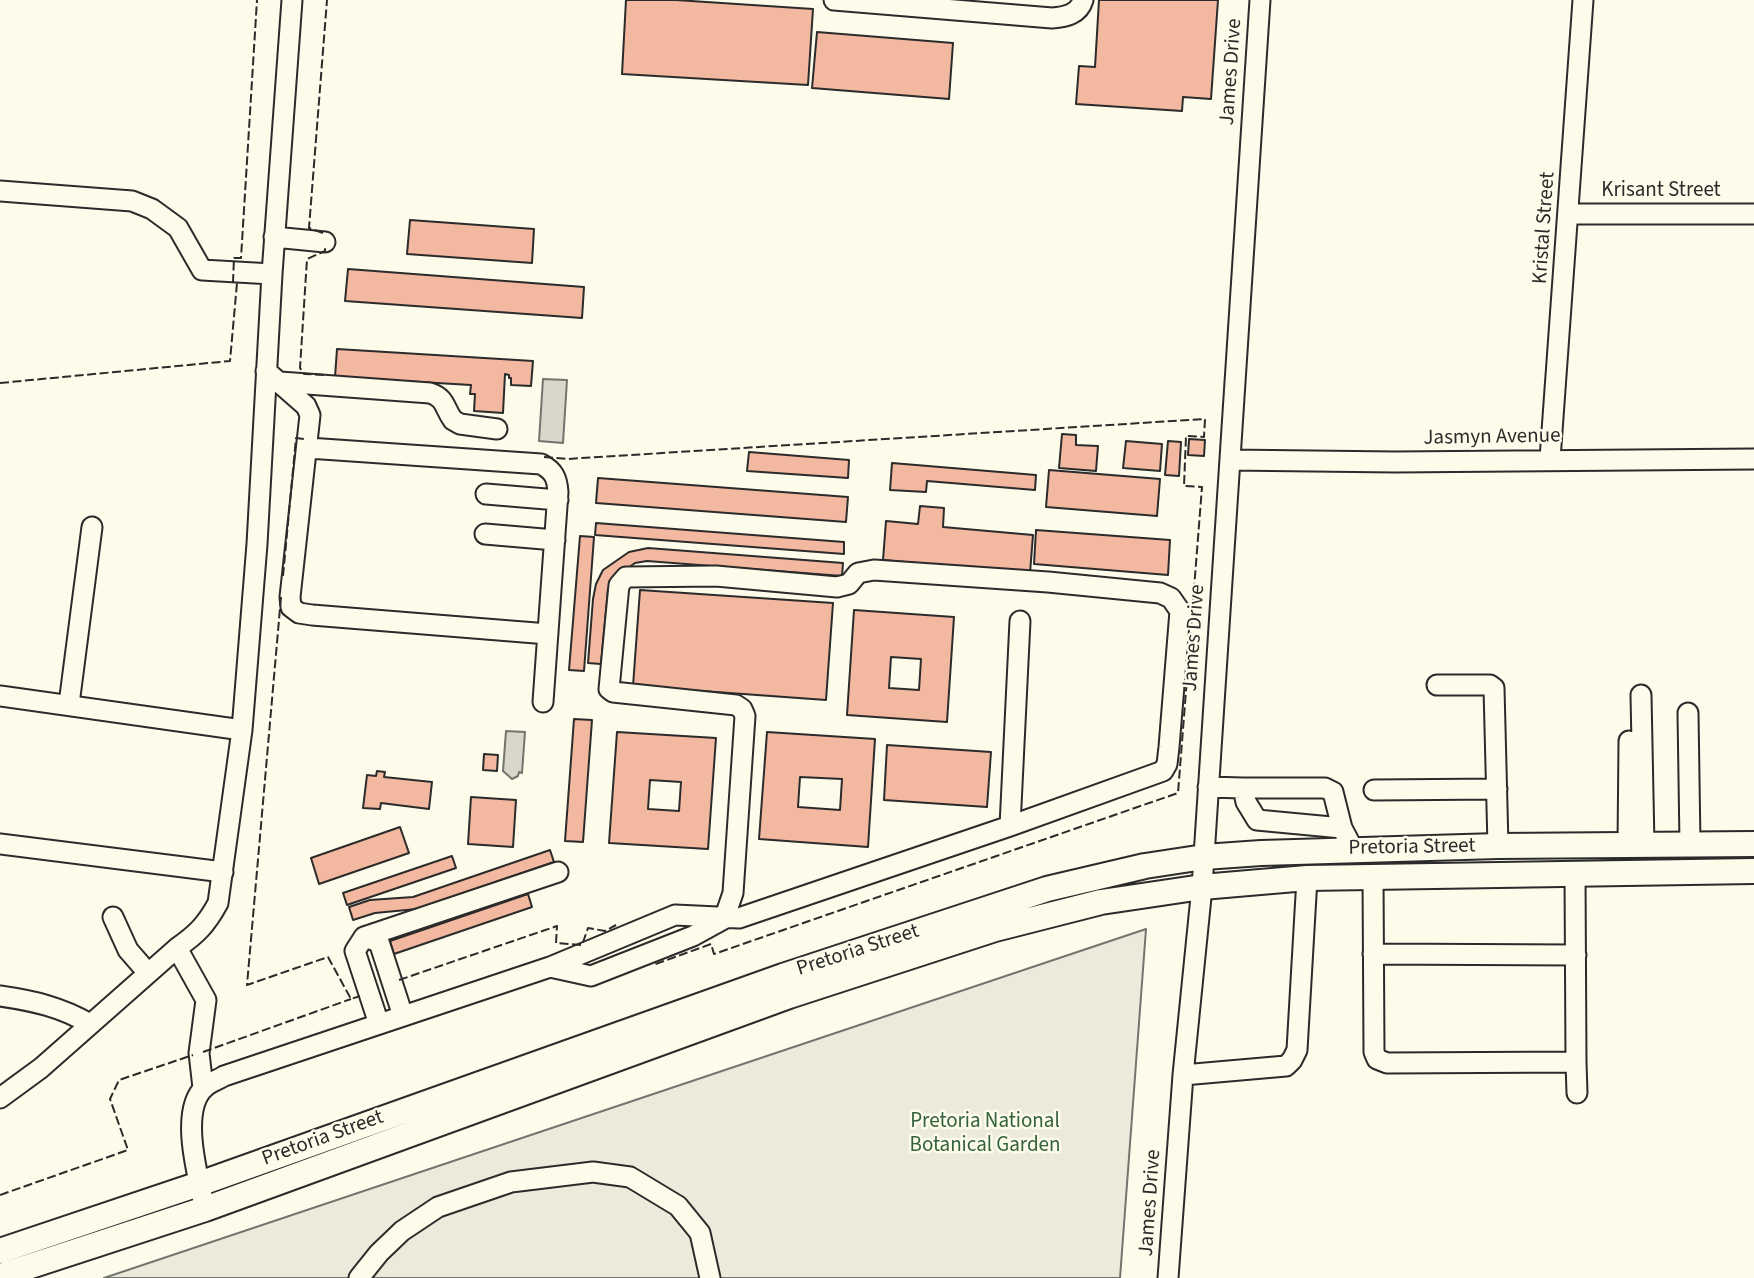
<!DOCTYPE html>
<html>
<head>
<meta charset="utf-8">
<style>
  body { margin:0 }
  canvas { display:block; background:#fdfbea }
</style>
</head>
<body>
<canvas width="1754" height="1278"></canvas>
<script>
const c = document.querySelector('canvas').getContext('2d');
c.lineJoin = 'round';
function fill(path, color) {
  c.fillStyle = color;
  c.fill(path, 'evenodd');
}
function strokePath(path, color, width, dash) {
  c.strokeStyle = color;
  c.lineWidth = width;
  c.lineCap = dash ? 'butt' : 'round';
  c.setLineDash(dash || []);
  c.stroke(path);
}
function write(font, color, halo, rows, align = 'center') {
  c.font = font + ' "Source Sans 3",sans-serif';
  c.lineWidth = 5;
  c.setLineDash([]);
  c.textBaseline = 'middle';
  c.strokeStyle = halo;
  c.fillStyle = color;
  for (const [text, x, y, turn = 0] of rows) {
    c.save();
    c.translate(x, y);
    c.rotate((+turn || 0) * Math.PI / 180);
    c.textAlign = isNaN(turn) ? turn : align;
    if (halo) c.strokeText(text, 0, 0);
    c.fillText(text, 0, 0);
    c.restore();
  }
}
const green = new Path2D(`
  M1146,929L1120,1278H104Z`);
fill(green, '#ecebdb');
strokePath(green, '#74746e', 2);
const water = new Path2D(`
  M543,379L567,380L563,443L539,441Z
  M506,731L525,732L522,773L519,772L518,776L512,779L503,771Z`);
fill(water, '#d8d7c9');
strokePath(water, '#74746e', 2);
const building = new Path2D(`
  M626,0H676L813,9L808,85L622,74Z
  M1099,0H1218L1211,99L1183,97L1182,111L1076,104L1079,66L1095,67Z
  M817,32L953,43L949,99L812,88Z
  M410,220L534,229L532,263L407,254Z
  M348,269L584,287L582,318L345,301Z
  M337,349L533,361L531,386L511,385V378H509V375L505,374L503,413L474,411L475,394H470L471,385L335,377Z
  M1062,434L1076,435V445L1098,446L1096,471L1059,468Z
  M1189,439L1205,440L1204,456L1188,455Z
  M1126,441L1162,444L1160,471L1123,468Z
  M1168,441L1181,442L1179,476L1165,475Z
  M749,452L849,460L848,478L747,471Z
  M892,463L1036,475L1035,490L927,481L926,492L890,490Z
  M1049,470L1160,479L1157,516L1046,507Z
  M598,478L848,497L846,522L596,503Z
  M920,506L944,508L943,527L1033,535L1030,573L883,560L886,521L918,524Z
  M596,523L844,542V554L595,535Z
  M1036,530L1170,540L1168,575L1034,564Z
  M580,536L594,537L584,671L569,670Z
  M648,548L843,563L842,576L647,561L635,563L614,578L608,589L601,664L588,663L593,599L596,584L603,570L629,552Z
  M640,590L833,603L826,700L633,686Z
  M854,610L954,617L947,722L847,715ZM891,657L921,659L919,690L889,688Z
  M574,719L592,720L583,842L565,841Z
  M617,732L716,738L708,849L609,843ZM650,780L681,782L679,811L648,809Z
  M767,732L875,739L868,847L759,839ZM800,777L842,779L840,810L798,807Z
  M887,745L991,752L987,807L884,800Z
  M484,754L498,755L497,771L483,770Z
  M377,771L385,772L384,777L432,782L429,809L381,803L380,809L363,808L367,775L376,776Z
  M471,797L516,800L513,847L468,844Z
  M400,827L409,853L319,884L311,858Z
  M550,850L554,862L417,909L375,913L353,920L349,907L370,900L413,897Z
  M452,856L456,868L347,905L343,893Z
  M528,894L532,907L394,954L390,941Z`);
fill(building, '#f2b8a0');
strokePath(building, '#2b2b2b', 2);
const minor = new Path2D(`
  M834,0L1052,18C1066,17 1079,14 1083,0
  M0,191L132,201L152,209L178,228L202,270L272,274
  M1569,214H1754
  M274,237L325,242
  M266,371L306,406L310,415L290,597L291,607L299,613L312,615L548,634
  M280,382L430,393C446,398 444,408 453,420L460,424L497,429
  M308,448L541,464C554,471 557,478 558,492L543,702
  M1550,459L1583,0
  M1230,460L1395,462L1754,459
  M486,494L558,500
  M485,534L555,540
  M1437,685H1490L1494,688L1498,846
  M1641,695L1644,845
  M0,696L242,730
  M69,704L92,527
  M1688,713L1690,844
  M1208,787L1243,788L1246,802L1257,820L1342,828L1353,849
  M1243,788H1325L1333,792L1342,828
  M1374,790L1497,789
  M1010,826L1020,621
  M0,844L223,872
  M1628,845L1629,741
  M1575,873L1576,1062
  M1373,876L1374,1052L1377,1059L1387,1063L1576,1062L1577,1093
  M113,917L128,950L148,973
  M364,937L379,942L403,1016
  M177,948L206,1000L199,1053L203,1088
  M1373,954L1576,955
  M0,996C34,1001 61,1007 90,1024
  M379,1024L355,951L364,937L558,872
  M1183,1075L1286,1066L1292,1060L1297,1050L1307,878
  M0,1098L41,1068L177,948C197,934 206,925 218,903L242,730L257,544L272,274L292,0
  M205,1209C199,1180 178,1110 205,1087C210,1082 218,1080 224,1076L550,967L675,915L739,918L1010,826L1163,771L1167,764L1169,747L1180,611L1171,598L1160,593L1048,582L874,570L858,573L849,584L837,587L716,576L626,577L619,585L609,689L613,692L736,705L742,709L745,716L733,893L724,919L693,936L591,976L550,967
  M359,1278L379,1253L402,1231L438,1207L511,1182L593,1172L630,1177L678,1206L700,1233L710,1278
  M1168,1278L1183,1075L1202,887L1260,0`);
const major = new Path2D(`
  M0,1251L199,1184L783,976L1047,889L1145,866L1204,857L1261,853L1498,846L1754,844
  M0,1276L205,1209L789,996L995,929L1101,902L1202,887L1307,878L1754,871`);
strokePath(minor, '#2b2b2b', 23);
strokePath(major, '#2b2b2b', 28);
strokePath(minor, '#fdfbea', 19);
strokePath(major, '#fdfbea', 24);
strokePath(new Path2D(`
  M323,233L309,228L327,0
  M324,375L304,374L300,368L307,259L325,251V245
  M0,383L230,361L237,283L233,282L234,258H241L257,0
  M544,457L567,459L1205,419L1204,437L1186,436L1184,486L1202,487L1178,793L714,954L711,944L653,965
  M283,576L296,438L304,439
  M281,597L247,985L328,957L351,999L360,996
  M399,980L557,926L556,943L582,945L588,928L605,931L616,925
  M203,1052L351,999
  M0,1195L128,1150L110,1099L119,1080L193,1055`), '#2b2b2b', 2, [9, 3.5]);
write('21px', '#2b2b2b', '#fdfbea', [
  ["James Drive",1232,72,-86],
  ["Krisant Street",1661,191],
  ["Kristal Street",1545,228,-86],
  ["Jasmyn Avenue",1492,438,-1],
  ["James Drive",1195,638,-86],
  ["Pretoria Street",1412,848,-1],
  ["Pretoria Street",858,951,-18],
  ["Pretoria Street",323,1139,-20],
  ["James Drive",1151,1203,-86]
]);
write('21px', '#34623c', '#fdfbea', [
  ["Pretoria National",985,1122],
  ["Botanical Garden",985,1146]
]);
</script>
</body>
</html>
